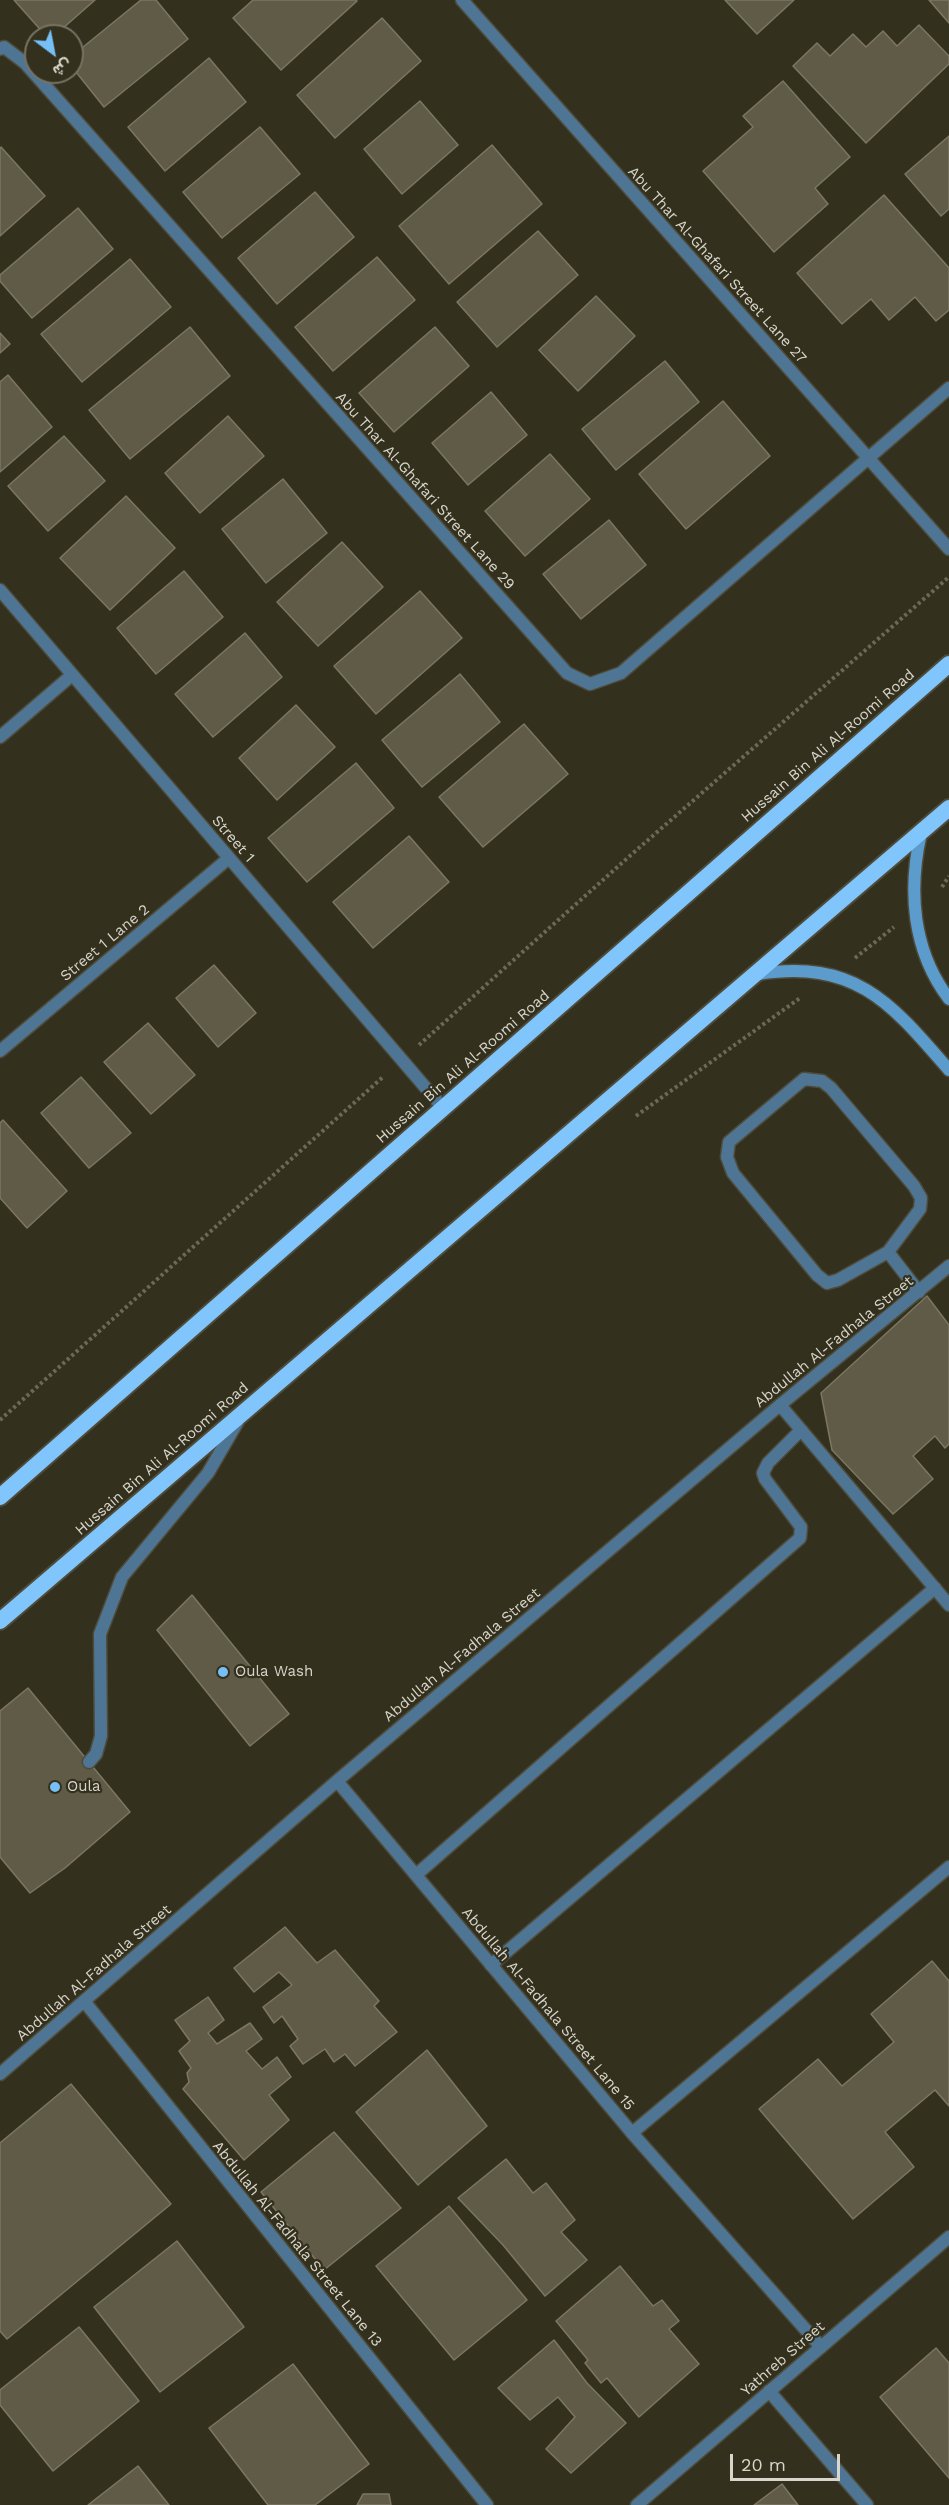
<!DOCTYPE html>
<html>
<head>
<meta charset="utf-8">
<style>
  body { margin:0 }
  #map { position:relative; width:949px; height:2505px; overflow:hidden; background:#34301e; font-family:"Work Sans",Vazirmatn,sans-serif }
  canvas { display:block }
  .north { position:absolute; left:24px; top:24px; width:60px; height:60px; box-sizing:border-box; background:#34301e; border:2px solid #767263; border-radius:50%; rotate:148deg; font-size:16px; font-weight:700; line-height:24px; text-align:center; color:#d8d6cb }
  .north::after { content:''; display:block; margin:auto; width:21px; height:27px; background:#77bff7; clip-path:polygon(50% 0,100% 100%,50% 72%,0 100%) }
  .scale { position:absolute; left:730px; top:2454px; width:110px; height:27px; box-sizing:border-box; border:3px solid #d8d6cb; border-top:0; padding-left:8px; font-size:18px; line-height:21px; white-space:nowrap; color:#d8d6cb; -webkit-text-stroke:4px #34301e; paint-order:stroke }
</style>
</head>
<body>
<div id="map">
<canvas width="949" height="2505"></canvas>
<div class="north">ش</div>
<div class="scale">20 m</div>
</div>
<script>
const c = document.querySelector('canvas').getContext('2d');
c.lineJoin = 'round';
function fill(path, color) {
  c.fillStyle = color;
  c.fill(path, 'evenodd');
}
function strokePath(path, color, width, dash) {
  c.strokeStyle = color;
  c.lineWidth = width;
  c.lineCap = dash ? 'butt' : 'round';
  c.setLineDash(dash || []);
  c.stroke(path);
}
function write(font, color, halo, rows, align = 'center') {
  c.font = font + ' "Work Sans",sans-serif';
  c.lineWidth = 4.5;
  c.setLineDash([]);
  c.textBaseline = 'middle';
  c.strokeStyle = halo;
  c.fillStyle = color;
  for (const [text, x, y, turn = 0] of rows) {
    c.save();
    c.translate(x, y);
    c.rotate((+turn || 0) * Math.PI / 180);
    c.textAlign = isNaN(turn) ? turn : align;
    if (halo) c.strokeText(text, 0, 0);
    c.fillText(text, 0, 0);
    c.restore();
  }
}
const building = new Path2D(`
  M14,0H95L54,36H46Z
  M141,0H156L188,39L104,107L72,67V56Z
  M253,0H356L357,1L281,70L233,18Z
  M725,0H794L757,34Z
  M929,0H949V23Z
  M382,18L421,61L335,138L297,95Z
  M919,25L949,56V64L866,143L793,66L817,43L830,56L853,34L866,47L883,31L897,46Z
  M209,58L246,102L165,171L128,127Z
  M783,81L850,157L815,188L828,204L774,252L703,171L753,127L743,116Z
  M420,101L458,145L402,194L364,149Z
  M260,127L300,174L222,238L183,192Z
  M949,136V209L941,216L905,174Z
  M492,145L542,204L449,284L399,226Z
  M1,147L45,196L0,236V148Z
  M315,192L354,237L277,304L238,258Z
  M884,195L949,268V310L936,321L915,297L889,320L871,299L842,324L797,273Z
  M78,208L113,249L32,318L0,281V275Z
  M538,231L578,275L497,347L457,302Z
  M377,257L415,300L333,371L295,327Z
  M130,259L171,307L82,382L41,334Z
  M596,296L635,336L578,391L539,350Z
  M190,327L230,376L130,459L89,410Z
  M435,327L469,366L394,432L359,393Z
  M0,333L10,344L0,353Z
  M665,361L699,402L616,470L582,429Z
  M8,375L52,427L0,472V382Z
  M491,392L527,435L468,485L432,443Z
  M723,401L770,456L686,529L639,474Z
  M228,416L264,456L200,513L165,473Z
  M64,436L105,481L48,531L8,486Z
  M550,454L590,499L525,556L485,511Z
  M283,479L327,533L266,583L222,529Z
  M126,496L175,548L110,610L60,558Z
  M609,520L646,565L581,619L543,574Z
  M342,542L383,587L318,646L277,602Z
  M184,571L223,617L156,674L117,628Z
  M420,591L462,638L376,714L334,666Z
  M245,633L282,677L213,737L175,694Z
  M460,674L500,722L422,787L382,740Z
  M296,705L335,747L277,800L239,758Z
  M524,724L568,774L483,847L439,797Z
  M356,763L394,808L307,882L268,838Z
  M409,836L449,882L373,948L333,902Z
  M214,965L256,1013L218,1047L176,998Z
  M148,1023L195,1075L151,1114L104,1062Z
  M81,1077L131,1133L89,1168L41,1113Z
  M3,1120L67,1191L27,1228L0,1198V1123Z
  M927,1296L949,1325V1444L945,1448L935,1436L913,1456L933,1479L893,1514L832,1450L821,1393Z
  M192,1595L289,1714L250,1746L157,1630Z
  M28,1688L130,1812L65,1868L30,1893L0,1857V1711Z
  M285,1927L317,1963L335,1950L379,2001L374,2006L397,2032L355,2066L345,2054L334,2062L325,2049L303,2064L290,2046L298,2039L282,2016L274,2023L263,2007L292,1985L279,1972L254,1992L234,1968Z
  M932,1961L949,1981V2106L935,2090L885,2132L914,2167L853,2219L759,2109L818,2059L842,2086L894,2042L871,2014Z
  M208,1997L224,2020L208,2033L217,2044L250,2023L262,2039L246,2051L262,2069L277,2057L291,2077L269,2095L289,2120L244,2160L183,2089L189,2082L187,2073L191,2068L179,2051L190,2041L175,2020Z
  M427,2050L487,2126L418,2185L356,2112Z
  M71,2084L171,2204L7,2339L0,2331V2143Z
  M334,2132L401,2208L324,2270L261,2192Z
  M506,2159L533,2193L546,2183L575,2220L561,2232L587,2260L545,2296L503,2245L458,2198Z
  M449,2206L527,2300L454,2360L376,2266Z
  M177,2241L244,2327L160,2392L94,2307Z
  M620,2266L653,2306L662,2300L679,2321L669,2329L699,2364L639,2417L607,2378L601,2383L585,2363L588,2360L556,2321Z
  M79,2327L139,2401L53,2471L0,2405V2390Z
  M554,2340L587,2383L626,2423L571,2473L546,2449L575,2417L558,2397L530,2420L498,2388Z
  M936,2348L949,2363V2478L880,2397Z
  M293,2364L369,2464L315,2505H268L209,2428Z
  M138,2466L169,2505H88Z
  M782,2484L798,2505H754Z
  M363,2494H389L391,2505H357Z`);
fill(building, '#5f5b47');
strokePath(building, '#7b7762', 1.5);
const service = new Path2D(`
  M888,1252L920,1209L921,1198L914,1186L831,1088L822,1081L804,1079L729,1142L727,1157L733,1173L817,1275L827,1283L838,1280L888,1252L919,1292
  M89,1762L96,1754L101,1736L100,1634L122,1577L208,1473L237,1423
  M416,1875L800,1538L801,1527L765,1479L763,1473L768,1463L801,1430
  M491,1965L935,1588
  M632,2133L821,2347`);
const minor = new Path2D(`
  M462,0L949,549
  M0,49L4,47L25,63L567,673L590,684L621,673L949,388
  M0,590L443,1108
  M0,737L72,675
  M0,1051L229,858
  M780,1405L949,1605
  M337,1781L632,2133L949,1867
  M84,2001L487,2505
  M0,2074L337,1781L780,1405L949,1266
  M769,2391L867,2505
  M637,2505L949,2237`);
const secondary = new Path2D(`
  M921,833C908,890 912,950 949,999
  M758,974C856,959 891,1003 949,1070`);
const trunk = new Path2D(`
  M0,1497L949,664
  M0,1621L949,808`);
strokePath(service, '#4e4b3a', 15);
strokePath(minor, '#4e4b3a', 15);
strokePath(secondary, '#4e4b3a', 15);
strokePath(trunk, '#4e4b3a', 20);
strokePath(new Path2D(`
  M942,887L949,876
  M855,958L894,927
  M419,1045L624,861L949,577
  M636,1116L800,998
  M0,1420L384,1076`), '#6c6959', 4, [3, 3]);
strokePath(service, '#4f7594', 12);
strokePath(minor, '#4f7594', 12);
strokePath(secondary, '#5c9ccd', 12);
strokePath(trunk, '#80c6fc', 16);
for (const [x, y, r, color] of [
  [223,1672,6,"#77bff7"],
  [55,1787,6,"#77bff7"]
]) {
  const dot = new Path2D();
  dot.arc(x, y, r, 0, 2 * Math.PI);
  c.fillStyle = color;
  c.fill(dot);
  strokePath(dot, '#34301e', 2);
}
write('15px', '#d8d6cb', '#34301e', [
  ["Abu Thar Al-Ghafari Street Lane 27",717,265,48],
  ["Abu Thar Al-Ghafari Street Lane 29",425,491,48],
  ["Hussain Bin Ali Al-Roomi Road",828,746,-41],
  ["Street 1",233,839,49],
  ["Street 1 Lane 2",105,943,-40],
  ["Hussain Bin Ali Al-Roomi Road",463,1067,-41],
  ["Abdullah Al-Fadhala Street",834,1342,-39],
  ["Hussain Bin Ali Al-Roomi Road",162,1459,-41],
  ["Abdullah Al-Fadhala Street",462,1655,-40],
  ["Abdullah Al-Fadhala Street",94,1973,-41],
  ["Abdullah Al-Fadhala Street Lane 15",548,2009,50],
  ["Abdullah Al-Fadhala Street Lane 13",297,2244,51],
  ["Yathreb Street",783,2359,-41]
]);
write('15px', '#d8d6cb', '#34301e', [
  ["Oula Wash",235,1672],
  ["Oula",67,1787]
], 'left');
</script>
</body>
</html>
